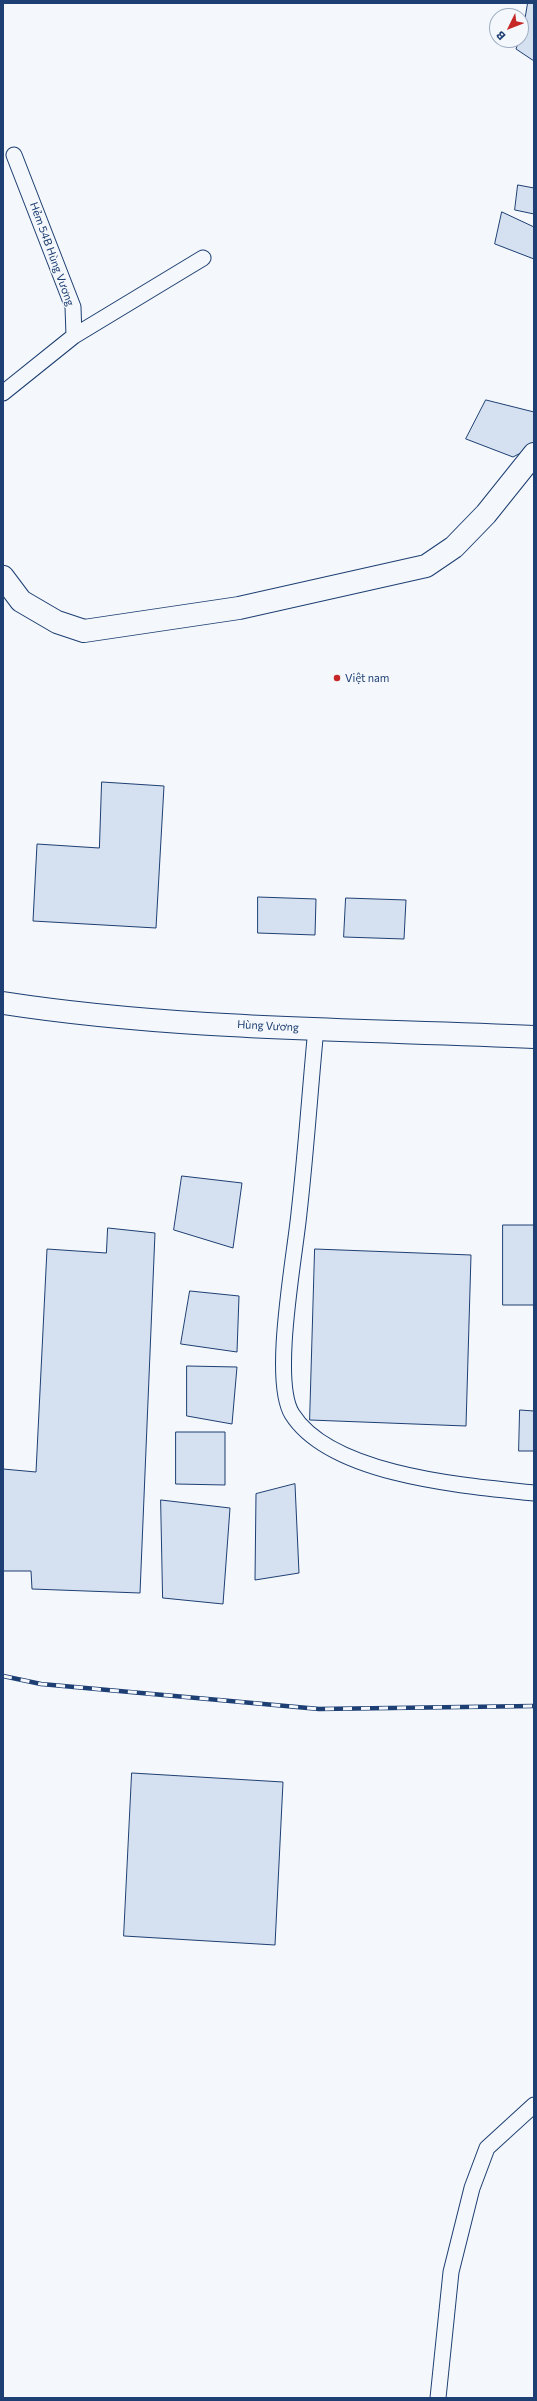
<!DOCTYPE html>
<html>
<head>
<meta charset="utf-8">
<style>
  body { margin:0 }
  #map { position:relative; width:537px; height:2401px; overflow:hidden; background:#f4f7fb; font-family:Commissioner,sans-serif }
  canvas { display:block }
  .frame { position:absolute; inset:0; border:4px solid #1d3f73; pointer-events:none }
  .north { position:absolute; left:489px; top:8px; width:40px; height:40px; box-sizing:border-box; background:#f4f7fb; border:1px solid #9eadc5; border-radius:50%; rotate:227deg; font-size:11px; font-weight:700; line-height:16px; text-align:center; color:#1d3f73 }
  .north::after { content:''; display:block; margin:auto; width:14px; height:18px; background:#c62828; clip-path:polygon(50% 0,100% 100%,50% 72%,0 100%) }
</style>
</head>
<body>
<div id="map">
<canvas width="537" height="2401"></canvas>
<div class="frame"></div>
<div class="north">B</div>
</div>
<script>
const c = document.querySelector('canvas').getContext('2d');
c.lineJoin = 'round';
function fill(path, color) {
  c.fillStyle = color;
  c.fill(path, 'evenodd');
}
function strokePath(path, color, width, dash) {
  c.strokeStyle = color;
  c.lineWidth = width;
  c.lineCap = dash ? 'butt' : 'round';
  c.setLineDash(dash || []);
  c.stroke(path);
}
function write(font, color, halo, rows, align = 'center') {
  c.font = font + ' Commissioner,sans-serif';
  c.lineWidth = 3;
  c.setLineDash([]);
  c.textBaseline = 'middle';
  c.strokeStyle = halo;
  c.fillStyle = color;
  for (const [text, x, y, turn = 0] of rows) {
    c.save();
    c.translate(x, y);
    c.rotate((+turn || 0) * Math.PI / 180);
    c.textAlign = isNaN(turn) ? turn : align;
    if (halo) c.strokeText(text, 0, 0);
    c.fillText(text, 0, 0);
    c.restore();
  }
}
const building = new Path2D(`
  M528,3H534V61L516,49L519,40H521Z
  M518,185L534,188V214L515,210Z
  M502,212L534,227V259L495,244Z
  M486,400L534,412V446L513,457L466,439Z
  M102,782L164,786L156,928L33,921L37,844L99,848Z
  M258,897L316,899L315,935L258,933Z
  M346,898L406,900L404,939L344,937Z
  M182,1176L242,1183L233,1248L174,1230Z
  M503,1225H534V1305H503Z
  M108,1228L155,1233L140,1593L32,1589L31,1571H3V1469L36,1472L47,1249L106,1253Z
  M315,1249L471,1255L466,1426L310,1420Z
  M190,1291L239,1296L237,1352L181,1344Z
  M187,1366L237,1367L232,1424L187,1416Z
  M520,1410L534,1411V1451H519Z
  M176,1432H225V1485L176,1484Z
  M295,1484L299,1573L255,1580L256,1494Z
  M161,1500L230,1508L223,1604L163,1598Z
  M132,1773L283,1782L275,1945L124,1936Z`);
fill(building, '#d5e0f0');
strokePath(building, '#1d3f73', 1);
const service = new Path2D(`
  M74,336L203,258
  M3,393L74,336L73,307L14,155
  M316,1028C310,1090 306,1152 299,1213C295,1256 271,1380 292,1414C331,1476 467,1486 534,1493
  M438,2398L451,2272L472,2188L487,2148L534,2105`);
const minor = new Path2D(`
  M3,577L21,601L57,622L84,631L239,608L426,566L454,547L486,514L534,454`);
const trunk = new Path2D(`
  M3,1003C178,1030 357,1029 534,1037`);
strokePath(service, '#1d3f73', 17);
strokePath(minor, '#1d3f73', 24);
strokePath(trunk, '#1d3f73', 24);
strokePath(service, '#f4f7fb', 15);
strokePath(minor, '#f4f7fb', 22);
strokePath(trunk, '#f4f7fb', 22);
const rail = new Path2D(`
  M3,1676L41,1684L319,1709L534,1706`);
strokePath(rail, '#1d3f73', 4.5);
strokePath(rail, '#f4f7fb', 3, [9]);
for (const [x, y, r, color] of [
  [337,678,4,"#c62828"]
]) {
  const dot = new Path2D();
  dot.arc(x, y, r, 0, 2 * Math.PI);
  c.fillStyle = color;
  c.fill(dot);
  strokePath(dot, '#f4f7fb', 1.5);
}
write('11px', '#1d3f73', '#f4f7fb', [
  ["Hẻm 54B Hùng Vương",52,254,70],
  ["Hùng Vương",268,1026,3]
]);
write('11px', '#1d3f73', '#f4f7fb', [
  ["Việt nam",345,678]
], 'left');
</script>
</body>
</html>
